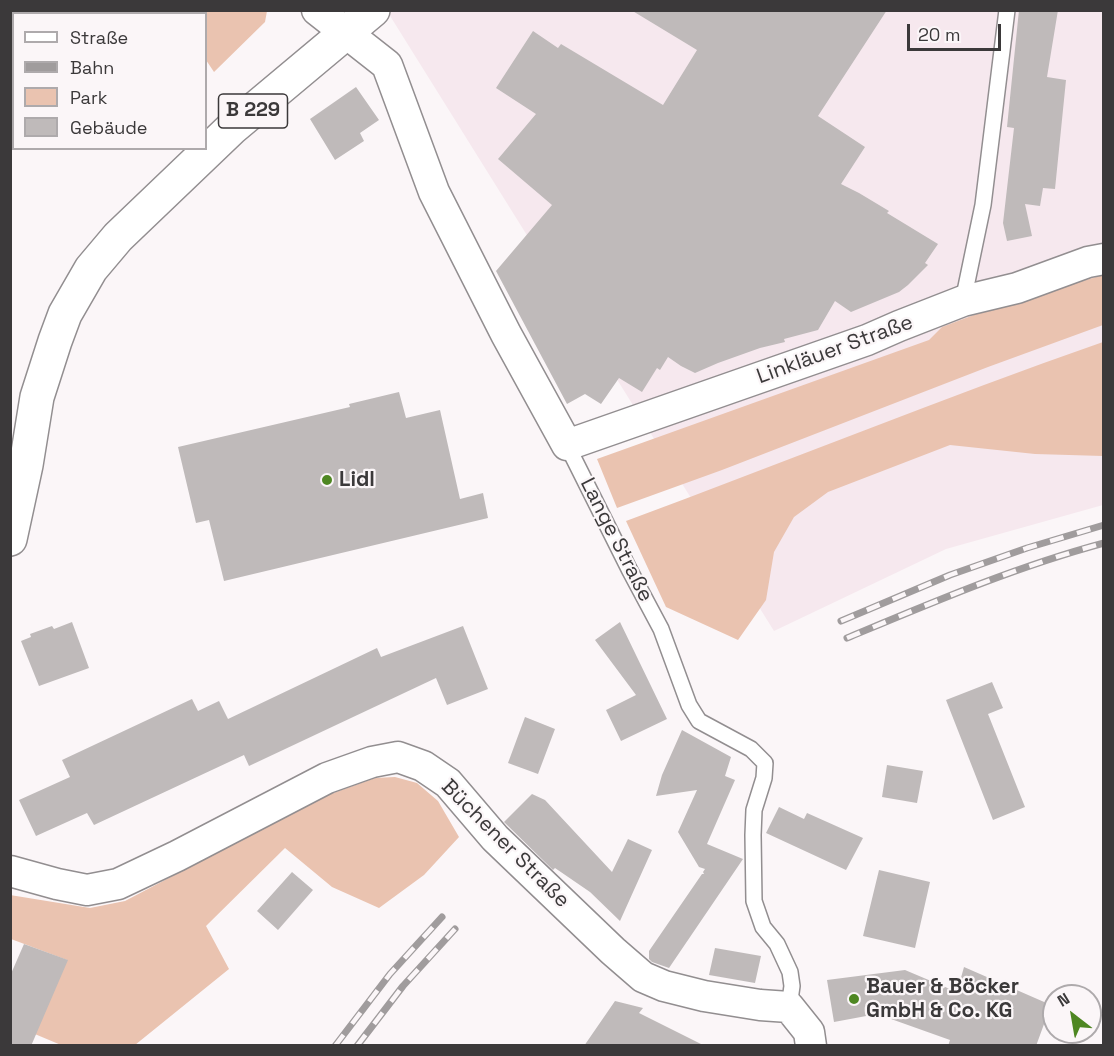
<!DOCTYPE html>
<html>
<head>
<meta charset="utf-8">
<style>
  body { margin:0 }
  #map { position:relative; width:1114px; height:1056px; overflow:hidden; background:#fbf6f8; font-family:"Space Grotesk",sans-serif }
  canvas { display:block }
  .frame { position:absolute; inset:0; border:12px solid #3b393a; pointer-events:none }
  .legend { position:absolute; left:12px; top:12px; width:195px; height:138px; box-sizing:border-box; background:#fbf6f8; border:2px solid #aeaaac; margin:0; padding:8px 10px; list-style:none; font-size:18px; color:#3b393a }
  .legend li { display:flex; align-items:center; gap:12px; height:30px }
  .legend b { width:30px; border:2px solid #aeaaac }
  .north { position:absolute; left:1042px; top:984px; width:60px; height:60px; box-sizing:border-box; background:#fbf6f8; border:2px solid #aeaaac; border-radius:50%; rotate:329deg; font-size:16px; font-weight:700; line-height:24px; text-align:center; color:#3b393a }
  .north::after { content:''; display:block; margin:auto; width:21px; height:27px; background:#4e8722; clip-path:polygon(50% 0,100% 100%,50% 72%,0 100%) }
  .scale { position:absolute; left:907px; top:24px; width:94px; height:27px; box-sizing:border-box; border:3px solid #3b393a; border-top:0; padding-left:8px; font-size:18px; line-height:21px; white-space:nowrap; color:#3b393a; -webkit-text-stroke:4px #fbf6f8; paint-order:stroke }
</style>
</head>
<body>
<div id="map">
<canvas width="1114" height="1056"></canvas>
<div class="frame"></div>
<ul class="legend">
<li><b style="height:8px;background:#fff"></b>Straße</li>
<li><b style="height:8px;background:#a09c9d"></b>Bahn</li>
<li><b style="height:16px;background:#eac3b0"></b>Park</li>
<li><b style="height:16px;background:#bfbaba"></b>Gebäude</li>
</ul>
<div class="north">N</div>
<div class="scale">20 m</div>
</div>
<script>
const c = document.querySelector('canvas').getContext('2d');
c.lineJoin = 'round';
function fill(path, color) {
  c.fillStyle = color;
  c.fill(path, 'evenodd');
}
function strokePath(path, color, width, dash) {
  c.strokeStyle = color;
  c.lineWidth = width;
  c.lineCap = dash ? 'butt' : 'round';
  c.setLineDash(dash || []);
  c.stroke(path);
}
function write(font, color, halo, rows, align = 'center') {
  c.font = font + ' "Space Grotesk",sans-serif';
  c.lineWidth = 4.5;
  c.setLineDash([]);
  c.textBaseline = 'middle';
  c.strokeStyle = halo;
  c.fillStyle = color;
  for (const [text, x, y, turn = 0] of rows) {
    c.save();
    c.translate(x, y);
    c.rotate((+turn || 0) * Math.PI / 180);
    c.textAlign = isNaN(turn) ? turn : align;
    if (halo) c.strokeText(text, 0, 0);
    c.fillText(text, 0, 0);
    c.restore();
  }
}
fill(new Path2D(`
  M387,11H1103V505L946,549L774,631Z`), '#f6e8ee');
fill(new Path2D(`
  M169,11H267L265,22L214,72L206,60V14L172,13Z
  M1103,275V325L988,367L722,470L617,508L597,459L929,340L942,327L1003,304Z
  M1103,342V456L1035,454L950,445L828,492L794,517L774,552L766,600L738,640L666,607L626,521C785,462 943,398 1103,342Z
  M395,777L417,783L438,801L459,837L424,875L379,908L332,887L285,848L206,926L229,969L135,1045H61L11,1024L67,960L11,939L10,895L90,908L125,901L325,796L375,778Z`), '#eac3b0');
fill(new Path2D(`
  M631,10H887L818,116L865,147L841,184L859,193L889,211L887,213L938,244L925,263L928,265L908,285L899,292L851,312L835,301L818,330L784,339L785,342L760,348L718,363L695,373L681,366L668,357L660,370L657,368L642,392L619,378L601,404L585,394L567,404L496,271L552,205L498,159L536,114L496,88L533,31L558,48L561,44L663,105L697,50Z
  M1019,10H1058L1047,77L1066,80L1055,189L1043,188L1040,206L1025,204L1032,236L1007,241L1003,223L1014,128L1007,127Z
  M356,87L379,120L360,133L364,141L335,160L310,119Z
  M399,392L406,418L440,410L460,499L483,493L488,518L224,581L209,520L196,523L178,447L350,407L349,404Z
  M72,622L89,668L39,686L21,641L31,637L30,634L52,626L54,629Z
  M620,622L667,719L621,741L606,710L636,695L595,640Z
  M463,626L488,689L447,705L436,678L249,766L244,755L94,825L87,813L36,836L19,800L70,777L62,760L192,699L198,711L219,701L228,719L377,648L381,657Z
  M992,682L1003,708L988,714L1025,807L993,820L946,700Z
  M525,717L555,729L538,774L508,763Z
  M682,730L731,757L725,776L735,780L707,844L743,859L669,968L652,962L649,959V951L702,874H704L703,872L705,869L699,867L678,832L697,790L656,796L662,775Z
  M887,765L923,771L917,803L882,797Z
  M532,794L545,800L612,872L628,839L652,850L620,921L590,892L555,868L553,870L504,822Z
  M779,807L804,819L807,813L863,838L846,870L766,833Z
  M879,870L930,882L915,948L863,936Z
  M292,872L313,890L278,930L257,911Z
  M24,944L68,960L31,1046H10V976Z
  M715,948L761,956L755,983L709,975Z
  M964,967L1051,1005L1036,1046H948L950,1040L877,1014L834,1022L827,980L905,970L957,992Z
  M615,1001L643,1008L639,1013L705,1046H584Z`), '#bfbaba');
const service = new Path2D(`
  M963,301L983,205L1007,10
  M567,445L629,569L661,629L689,705L699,721L751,749L765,763L764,778L754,810L753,835L754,901L763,927L777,944L790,972L792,986L789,1007`);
const minor = new Path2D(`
  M317,10L387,65L434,192L506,334L567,445L867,340L899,326L963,301L1017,288L1088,262L1104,259
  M10,871L57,884L87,890L118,884L177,856L327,778L372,762L398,757L423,766L448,783L495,838L613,951L643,977L664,986L704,996L760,1005L789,1007L809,1032L811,1046`);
const primary = new Path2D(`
  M10,539L26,465L37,397L55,341L65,314L91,269L118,237L232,128L373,10`);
strokePath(service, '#928e90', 18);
strokePath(minor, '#928e90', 33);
strokePath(primary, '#928e90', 36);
strokePath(service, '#fff', 15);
strokePath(minor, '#fff', 30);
strokePath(primary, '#fff', 33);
const rail = new Path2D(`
  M841,621L950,575L1027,548L1104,525
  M847,638C931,603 1015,567 1104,543
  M335,1046L390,974L442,917
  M357,1046L403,986L455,929`);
strokePath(rail, '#a09c9d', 7);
strokePath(rail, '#fbf6f8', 4.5, [14]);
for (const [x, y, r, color] of [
  [327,480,6,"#4e8722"],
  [854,999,6,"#4e8722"]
]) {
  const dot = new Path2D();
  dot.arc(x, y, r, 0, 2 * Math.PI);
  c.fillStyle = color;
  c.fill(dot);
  strokePath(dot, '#fbf6f8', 2);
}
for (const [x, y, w] of [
  [253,111,69]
]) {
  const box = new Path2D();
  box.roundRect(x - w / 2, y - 17, w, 34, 4.5);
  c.fillStyle = '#fbf6f8';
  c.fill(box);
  strokePath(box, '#3b393a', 1.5);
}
write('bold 20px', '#3b393a', null, [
  ["B 229",253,111]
]);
write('21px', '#3b393a', '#fbf6f8', [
  ["Linkläuer Straße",835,350,-20],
  ["Lange Straße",616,540,63],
  ["Büchener Straße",505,844,45]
]);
write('bold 21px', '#3b393a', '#fbf6f8', [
  ["Lidl",339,480],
  ["Bauer & Böcker",866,987],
  ["GmbH & Co. KG",866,1011]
], 'left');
</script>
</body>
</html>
